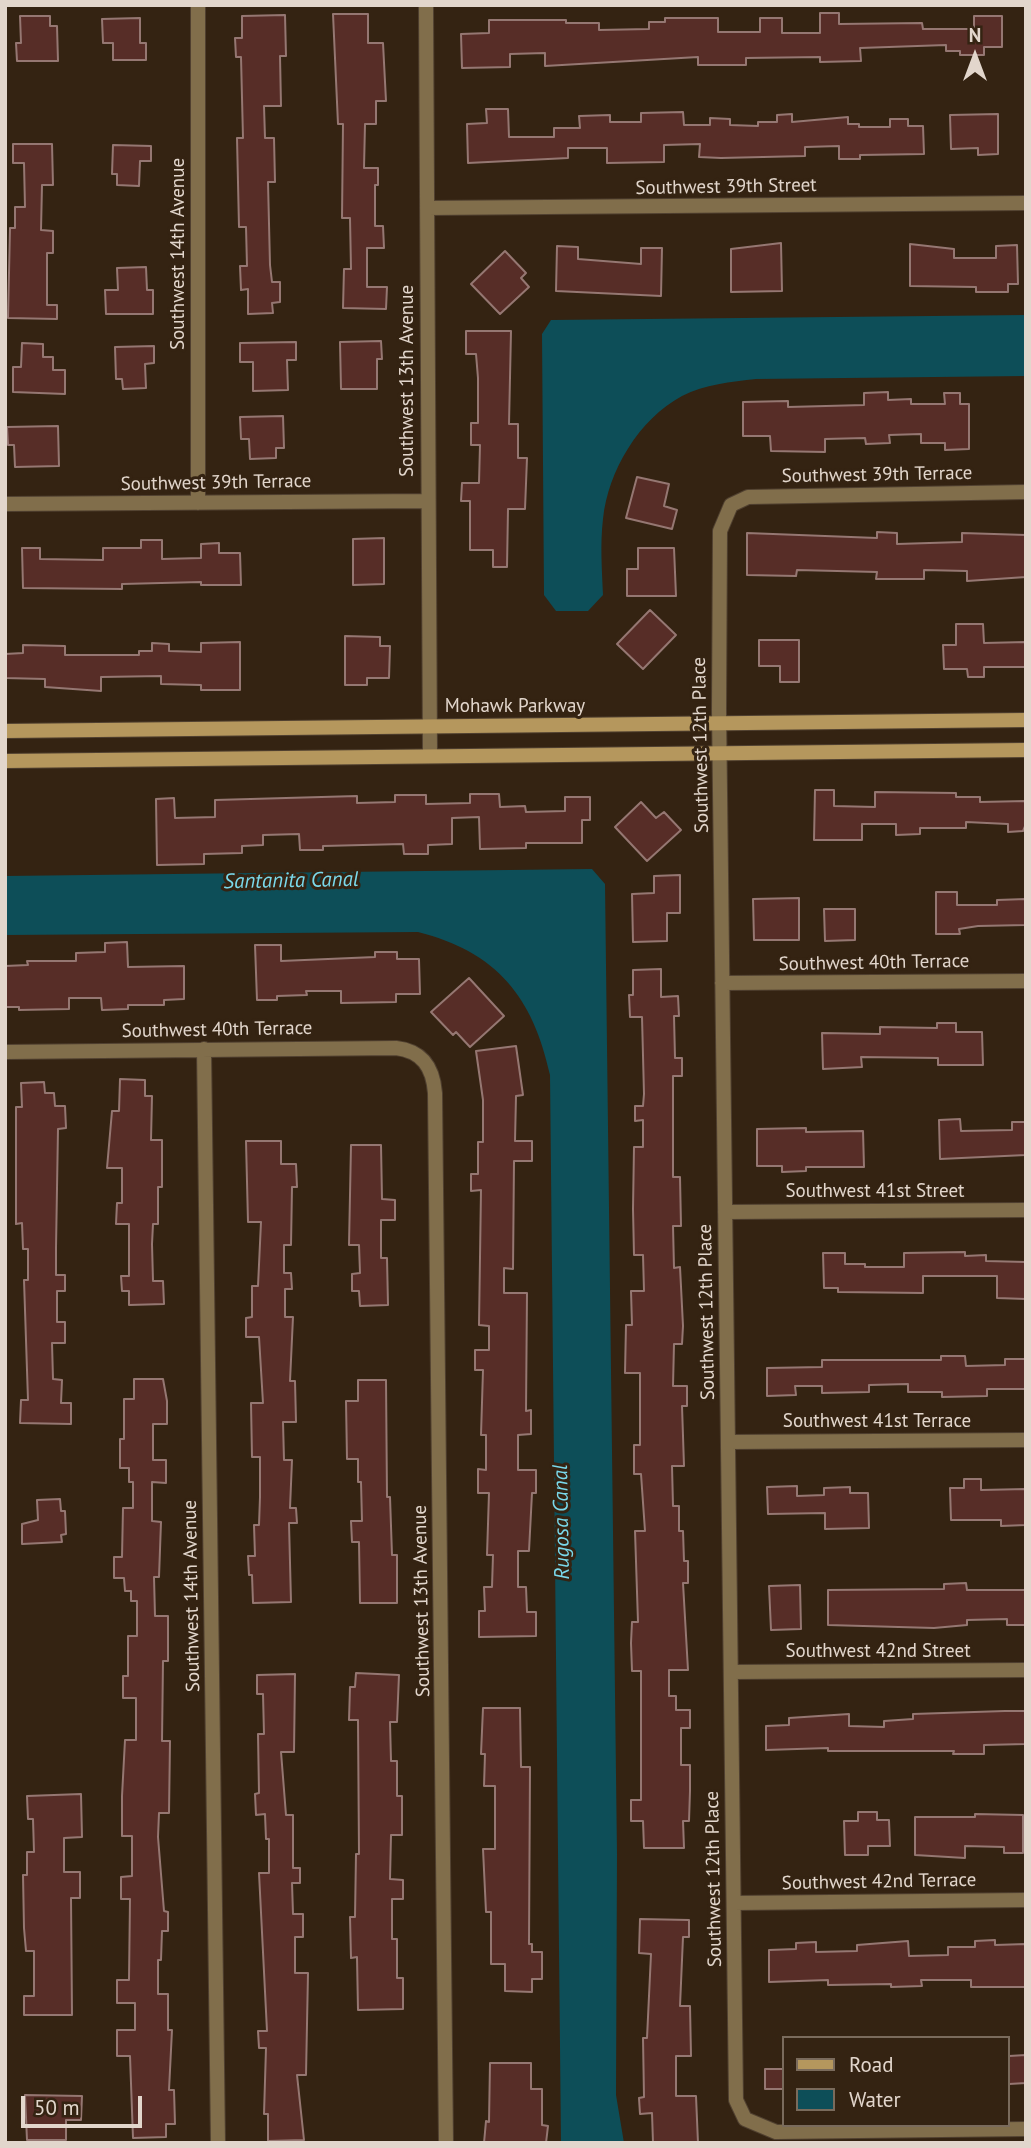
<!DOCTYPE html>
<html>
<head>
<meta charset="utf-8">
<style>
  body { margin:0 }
  #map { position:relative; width:1031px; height:2148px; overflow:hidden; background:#342312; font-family:"PT Sans",sans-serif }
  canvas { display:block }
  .frame { position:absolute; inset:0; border:7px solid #e2d6cc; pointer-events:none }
  .legend { position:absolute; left:782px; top:2036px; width:228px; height:91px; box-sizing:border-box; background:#342312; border:2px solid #7a6b5c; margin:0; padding:9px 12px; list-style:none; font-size:21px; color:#e2d6cc }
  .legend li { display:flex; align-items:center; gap:14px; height:35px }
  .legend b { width:35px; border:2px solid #7a6b5c }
  .north { position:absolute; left:940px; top:21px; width:70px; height:70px; -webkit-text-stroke:5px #342312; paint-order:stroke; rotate:0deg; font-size:19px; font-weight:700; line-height:28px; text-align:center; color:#e2d6cc }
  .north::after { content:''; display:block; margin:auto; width:24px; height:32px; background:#e2d6cc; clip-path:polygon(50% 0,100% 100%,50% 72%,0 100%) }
  .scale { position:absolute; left:21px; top:2096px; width:121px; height:32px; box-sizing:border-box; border:4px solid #e2d6cc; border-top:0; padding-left:9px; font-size:21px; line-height:24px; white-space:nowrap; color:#e2d6cc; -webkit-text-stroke:5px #342312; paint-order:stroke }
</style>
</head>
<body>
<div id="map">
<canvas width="1031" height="2148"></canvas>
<div class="frame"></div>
<ul class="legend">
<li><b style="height:9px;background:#b5975d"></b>Road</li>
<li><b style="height:19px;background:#0d4e58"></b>Water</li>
</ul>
<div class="north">N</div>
<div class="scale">50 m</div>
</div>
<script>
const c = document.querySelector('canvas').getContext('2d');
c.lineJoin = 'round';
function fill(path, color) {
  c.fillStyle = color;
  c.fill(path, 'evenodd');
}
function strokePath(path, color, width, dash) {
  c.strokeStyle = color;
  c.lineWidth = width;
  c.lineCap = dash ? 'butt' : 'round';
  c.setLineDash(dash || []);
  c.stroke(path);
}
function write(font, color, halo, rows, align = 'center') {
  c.font = font + ' "PT Sans",sans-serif';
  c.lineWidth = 6;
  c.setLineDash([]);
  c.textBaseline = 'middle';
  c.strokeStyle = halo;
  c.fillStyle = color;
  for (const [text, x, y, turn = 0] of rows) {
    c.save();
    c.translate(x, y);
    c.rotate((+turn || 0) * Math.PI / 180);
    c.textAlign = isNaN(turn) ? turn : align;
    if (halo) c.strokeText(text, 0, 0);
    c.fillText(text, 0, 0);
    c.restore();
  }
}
fill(new Path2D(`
  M1026,315V376L756,379C731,382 705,384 682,396C639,419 608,471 603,519C600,544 602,570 603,595L588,611H556L544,595L542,334L551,320Z
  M592,869L605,884L617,1854L616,2095L624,2143H561L550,1075C533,997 497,952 418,932L5,935V876Z`), '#0d4e58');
const building = new Path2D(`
  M820,13H839V24L922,23L923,29H974V16H1002V47H984V55H960V51H946V45L860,48L861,61L820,62V57L746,58V65H698V57L545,66V53L510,54V67L462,68L461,34L489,33V20H566V23H599V30L649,29V22H665V18H718V32H760V18H782V33H820Z
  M333,14H368V43H383L386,101H376V124H365L364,168H378V185H375V226H383L384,248H367V287H387L386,309L343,308L344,269H351L350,218H342L343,124H338Z
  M285,15L286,56H280L281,106H264L265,138H274L275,182H268L270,265L272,282H280V302L272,303L273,313L248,314V289L241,290L240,266H247L246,227H239L237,138H243L241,57H236L235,38H242V16Z
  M20,16H50V26H57L58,61H17L16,43H21Z
  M140,18V43H146V60H113V43H103L102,19Z
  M486,109H508L509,137H554V128H580L579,116L610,115V122H641V113L683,112L684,125H710V118L730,119V125L758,126V122H777V115L792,114V122L848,117V124H859V127H890V119H908V126H923L924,154L860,155V159H839V146L805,147V156L721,158L699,157L700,144L664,145V162L607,163V148H568V158L468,163L467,124L487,123Z
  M998,114V154L978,155V148L951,149L950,115Z
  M13,144H52L53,185H42L41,230L53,231V253H47V305H57V319L8,318L10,228H15V207H25L24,163H13Z
  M113,145L151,146V161H140L139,186L117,185V174H112Z
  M781,243L782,291L731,292V249Z
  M910,244L954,249V258H996V246L1017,245L1018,284H1008V292H976V287L910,286Z
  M557,246L578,247V259L641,264V248H662L661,296L556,291Z
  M505,251L526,273L521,278L529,287L500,314L471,284Z
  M146,267L147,290H153V314H106L105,290H118L117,268Z
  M466,331H511L509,424H518V458H527L525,509H508L507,567H493V550H470V501H461L462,483H479L480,445H471V423H478V378L476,354H466Z
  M381,341L382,359H377V389H341L340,342Z
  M296,342V360H287L288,390L253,391V362H240V343Z
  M22,343L43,344V357H53V370H65V394L13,392V367H21Z
  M154,346V363L145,364L146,388L123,389L122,379H116L115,347Z
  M888,392V400L911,399V404H945L944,393H960V404H969V449L945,450V443H921V434L889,435L890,443L866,444L865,438L825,439V452L771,451L770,436H743V402L788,401V407L864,405V393Z
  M283,416L284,448H276V458L250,459L249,439H241L240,417Z
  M58,426L59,466L15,467L14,445H8L7,427Z
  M637,477L669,484L664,506L677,510L672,529L626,518Z
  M877,532L897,533V544L962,542V533L1026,535V577L967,581V571L924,570V579H876L877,572L797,570L796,576L747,575V533L877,538Z
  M384,538V584L353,585V539Z
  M141,540H162V559L201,558V544L219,543V553H240L241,585H201V582L122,584V589L23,588L22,548H40V559L103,560V548H141Z
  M638,548H674L676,596H627V569H638Z
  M650,610L676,635L643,669L617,644Z
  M956,624H983L984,643L1026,642V667H984V677H968L967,669H944L943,645H956Z
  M345,636L380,637V646H390L389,678H367V685H345Z
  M759,640H799V682H780V666H759Z
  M240,642V690H201V685L161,684V676L101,677V691L45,687V679L5,678V654L23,653V645L65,646V655H139V651H152V643L169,644V651L201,652V643Z
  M815,790H834V806L875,807V792L956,793V797H980V802L1026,801V824L1023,831L1008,832V824L966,822V828H920V834L896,835V824H862V840H814Z
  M470,794H499L500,807L525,806L526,812L565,811V797H590V820H582V843H526V848L480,849L479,817L452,818V844L428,845V854H404L403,844L323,846V850H300L299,834L263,835V845L242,846V853L204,854V864L157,865L156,799L174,798L175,818L215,817V800L357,796V803L395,802V795H426V804L470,803Z
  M641,802L656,818L664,812L681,830L647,861L615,827Z
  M680,875V913H667V941L633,942L632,894L654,893V876Z
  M936,892H957V905H997V900L1026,899V925L978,926L959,929L960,934H936Z
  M799,898V940H754L753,899Z
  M824,909H855V940L825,941Z
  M127,942L128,967L184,966V999L164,1000V1005H128V1009L102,1010L101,998H69V1009L19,1010V1007H5V966L28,965L27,961H76V953L105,952V943Z
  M255,945H281V961L375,957V952H397V959H419L420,994H396V1002L341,1003V991H306L307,995L277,996V1000H257Z
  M661,969V997L678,996L679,1016H674L675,1058H682V1076H673V1177H680L681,1226H673L674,1268L680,1267L683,1326L682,1344H674L673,1386H687V1406H682L684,1466H672L673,1506H679V1531H683L684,1561H688V1583H683L688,1670H669V1696H676V1710H690V1728H681V1765H690V1791L689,1821H683L684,1848H644L643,1821H631V1800H641V1671H632L631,1643L632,1622H638L635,1531H645L641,1474H634V1445H640V1373H625L626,1325H632L631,1291H644L643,1255H634L633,1209L634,1147H643V1120L635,1121V1106H643L644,1094L642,1017H630L629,995H633V970Z
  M469,978L504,1016L470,1047L456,1032L453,1035L431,1012Z
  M937,1023H956V1032H982L983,1065H938V1058L861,1057L862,1067L823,1069L822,1033L880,1034V1027L937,1028Z
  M516,1046L523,1095L516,1096L515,1141H532V1161H514L513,1269L504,1268V1293H527L526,1411L531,1410V1434L518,1435V1470H536V1493H532L529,1551H518V1587H526L527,1612H536V1636L479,1637V1611H485L484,1587H492L493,1555H487L489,1493H478V1469L486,1470V1435H481L483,1370H475V1350H489V1326L479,1325L481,1190L471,1191V1174H478V1142H483V1100L476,1051Z
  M120,1079L145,1080V1096H152L151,1140H162V1187H158V1224H153L152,1244L153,1281H163L164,1304L129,1305V1291H122L121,1276H129V1224H116L117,1203H122V1168H107L112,1111H119Z
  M44,1082L45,1093H54L55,1106H65L66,1128L58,1129L56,1248V1275H65V1291H57V1322H65V1343H52L53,1379L62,1380L61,1403H71V1424L20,1423L21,1400H28L24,1280H28V1249H23L22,1223L16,1224V1107H22L21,1083Z
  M960,1119L961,1131L1012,1130V1122H1026V1155L940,1159L939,1120Z
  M806,1128V1132L863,1131L864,1167H806V1171L782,1172V1166H757V1129Z
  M246,1141H281V1164H296L297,1187H292L291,1245H284V1273H291L292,1289H285V1317H293L290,1381H295L296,1422H283L284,1460H292L290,1508H296L297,1523H289L291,1602L253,1603L252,1575H249L248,1556H255L254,1525H259L260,1497V1457H252L251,1403H263L259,1337H246V1318L252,1317V1286H258L261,1222H248Z
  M351,1145H381L382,1199L395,1200V1220H381V1258H387L388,1305L360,1306L359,1291H352V1274L360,1273L359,1245H349Z
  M965,1252V1256L986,1255V1261L1026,1262V1299L997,1298V1276H923V1293L838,1292V1288H824L823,1253H845V1264H865V1267H904V1253Z
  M941,1356H965L966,1366L1005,1365V1359H1026V1389H987V1396L942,1397V1392H908V1384L869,1385V1392L822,1393V1386H795L796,1395L767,1396V1368L822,1367V1360H941Z
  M134,1379H163L167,1401V1424H153V1460H166V1483L152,1482V1521L161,1522L159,1577H154L155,1616H168V1661H163L162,1741H170L169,1813H159L158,1837L164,1911L168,1912V1931H162L161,1960H158V1994H168V2030H172L169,2090H174L175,2124H166V2137L133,2138L130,2056H117V2030H135V2003H117V1980H129L130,1899H121V1877L132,1876V1836H122V1796L125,1740H136V1698H123V1676H128V1636H137V1601H131V1591H125L124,1578H114V1557H122L123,1508H133V1482H129V1468H120V1439H124V1399H134Z
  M358,1380H386L387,1497H390L392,1555H397V1603H360L359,1542H352L351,1521H362L361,1482H358V1459H347L346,1401H358Z
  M964,1479H981V1490L1026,1489V1525L1001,1526V1520H951L950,1488H964Z
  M797,1486V1496L824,1495V1488L850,1487V1493H868L869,1528L825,1529V1513L768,1514L767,1487Z
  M60,1499L61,1511H65L66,1534L61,1535L62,1542L22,1544V1524L38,1520L37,1500Z
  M966,1583L967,1590H1026V1625H1007V1619L967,1620V1625L934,1628L828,1625V1590L944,1589V1584Z
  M800,1585L801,1629L771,1630L769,1586Z
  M356,1673L399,1675L397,1722H390L391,1761H397V1796H402V1835H391L390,1879L403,1880V1899H392V1939H397V1978H403V2009L358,2010L357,1957L351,1958L350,1917H355L356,1854H359L358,1720H349L350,1687H355Z
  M295,1674L294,1752H281L286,1815H293V1868H300V1883H292L293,1914H303V1937H295V1973H308L306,2075H297L304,2140L268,2141V2114H264L266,2048H259L258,2031H267L259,1873H269V1839H266L265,1814L256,1815L255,1794L259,1793L258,1734H264L263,1694H257V1675Z
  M483,1708H520L521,1767H530L529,1944H532V1952H542V1979H532V1992L505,1991V1964H491V1912H486L483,1849H495V1786H484L485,1754H481Z
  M1005,1711H1025L1026,1744L984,1745V1754H953L954,1751H828V1748L766,1750V1726L789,1725V1718L849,1714V1726L884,1727V1721L913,1719V1714Z
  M81,1794L82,1837L64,1838V1872H80V1898H71L72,2015H24V1996H34V1951H26L24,1928L23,1875H27V1852H34L33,1819H28L27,1796Z
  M858,1812H877V1820H889L890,1846H868V1855H845L844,1821H858Z
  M975,1814L1023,1815V1853H1004V1847L965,1846V1858L915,1855V1817H975Z
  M640,1919L689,1920V1937H683L680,2006H690L691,2056H676V2096H696L698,2143H653L652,2113L640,2114L639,2098L644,2097L643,2038H647L651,1954L639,1953Z
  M995,1940V1945L1026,1944V1987H971V1980H921L922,1986L891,1987V1984L828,1985V1980L769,1982V1950L796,1949V1943L816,1942V1952L857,1951V1945L908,1941L909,1956L948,1955V1947H975V1941Z
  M1026,2055V2083L1009,2084V2056Z
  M490,2063H531V2089H542V2125L548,2126L546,2143H484L486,2121L489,2122Z
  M765,2069H784V2089H765Z
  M25,2095L82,2096L81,2120H66V2140H27Z`);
fill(building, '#572d27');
strokePath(building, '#957772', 2);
const street = new Path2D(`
  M198,5V503
  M426,5L430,756
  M427,208L1026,203
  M1026,492L748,497L731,505L720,531L719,710L736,2100L745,2119L776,2132L1026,2129
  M5,504L428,501
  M722,983L1026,981
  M204,1049L218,2143
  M5,1052L396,1048C422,1051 433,1067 435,1093L446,2143
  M725,1212L1026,1210
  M728,1442L1026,1440
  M731,1672L1026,1670
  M734,1903L1026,1900`);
const secondary = new Path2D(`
  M5,731L1026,720
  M5,761L1026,750`);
strokePath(street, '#504030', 16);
strokePath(secondary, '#504030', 16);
strokePath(street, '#816e4b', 14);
strokePath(secondary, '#b5975d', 14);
write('19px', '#e2d6cc', '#342312', [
  ["Southwest 39th Street",726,187,-1],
  ["Southwest 14th Avenue",179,254,-90],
  ["Southwest 13th Avenue",408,381,-90],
  ["Southwest 39th Terrace",877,475,-1],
  ["Southwest 39th Terrace",216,483,-1],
  ["Mohawk Parkway",515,707],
  ["Southwest 12th Place",701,745,-91],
  ["Southwest 40th Terrace",874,963,-1],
  ["Southwest 40th Terrace",217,1030,-1],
  ["Southwest 41st Street",875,1192],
  ["Southwest 12th Place",707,1312,-91],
  ["Southwest 41st Terrace",877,1422],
  ["Southwest 14th Avenue",192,1596,-91],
  ["Southwest 13th Avenue",422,1601,-91],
  ["Southwest 42nd Street",878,1652],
  ["Southwest 12th Place",714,1879,-91],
  ["Southwest 42nd Terrace",879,1882,-1]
]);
write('italic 21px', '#7ad9eb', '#342312', [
  ["Santanita Canal",291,881,-1],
  ["Rugosa Canal",562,1522,-91]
]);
</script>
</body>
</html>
